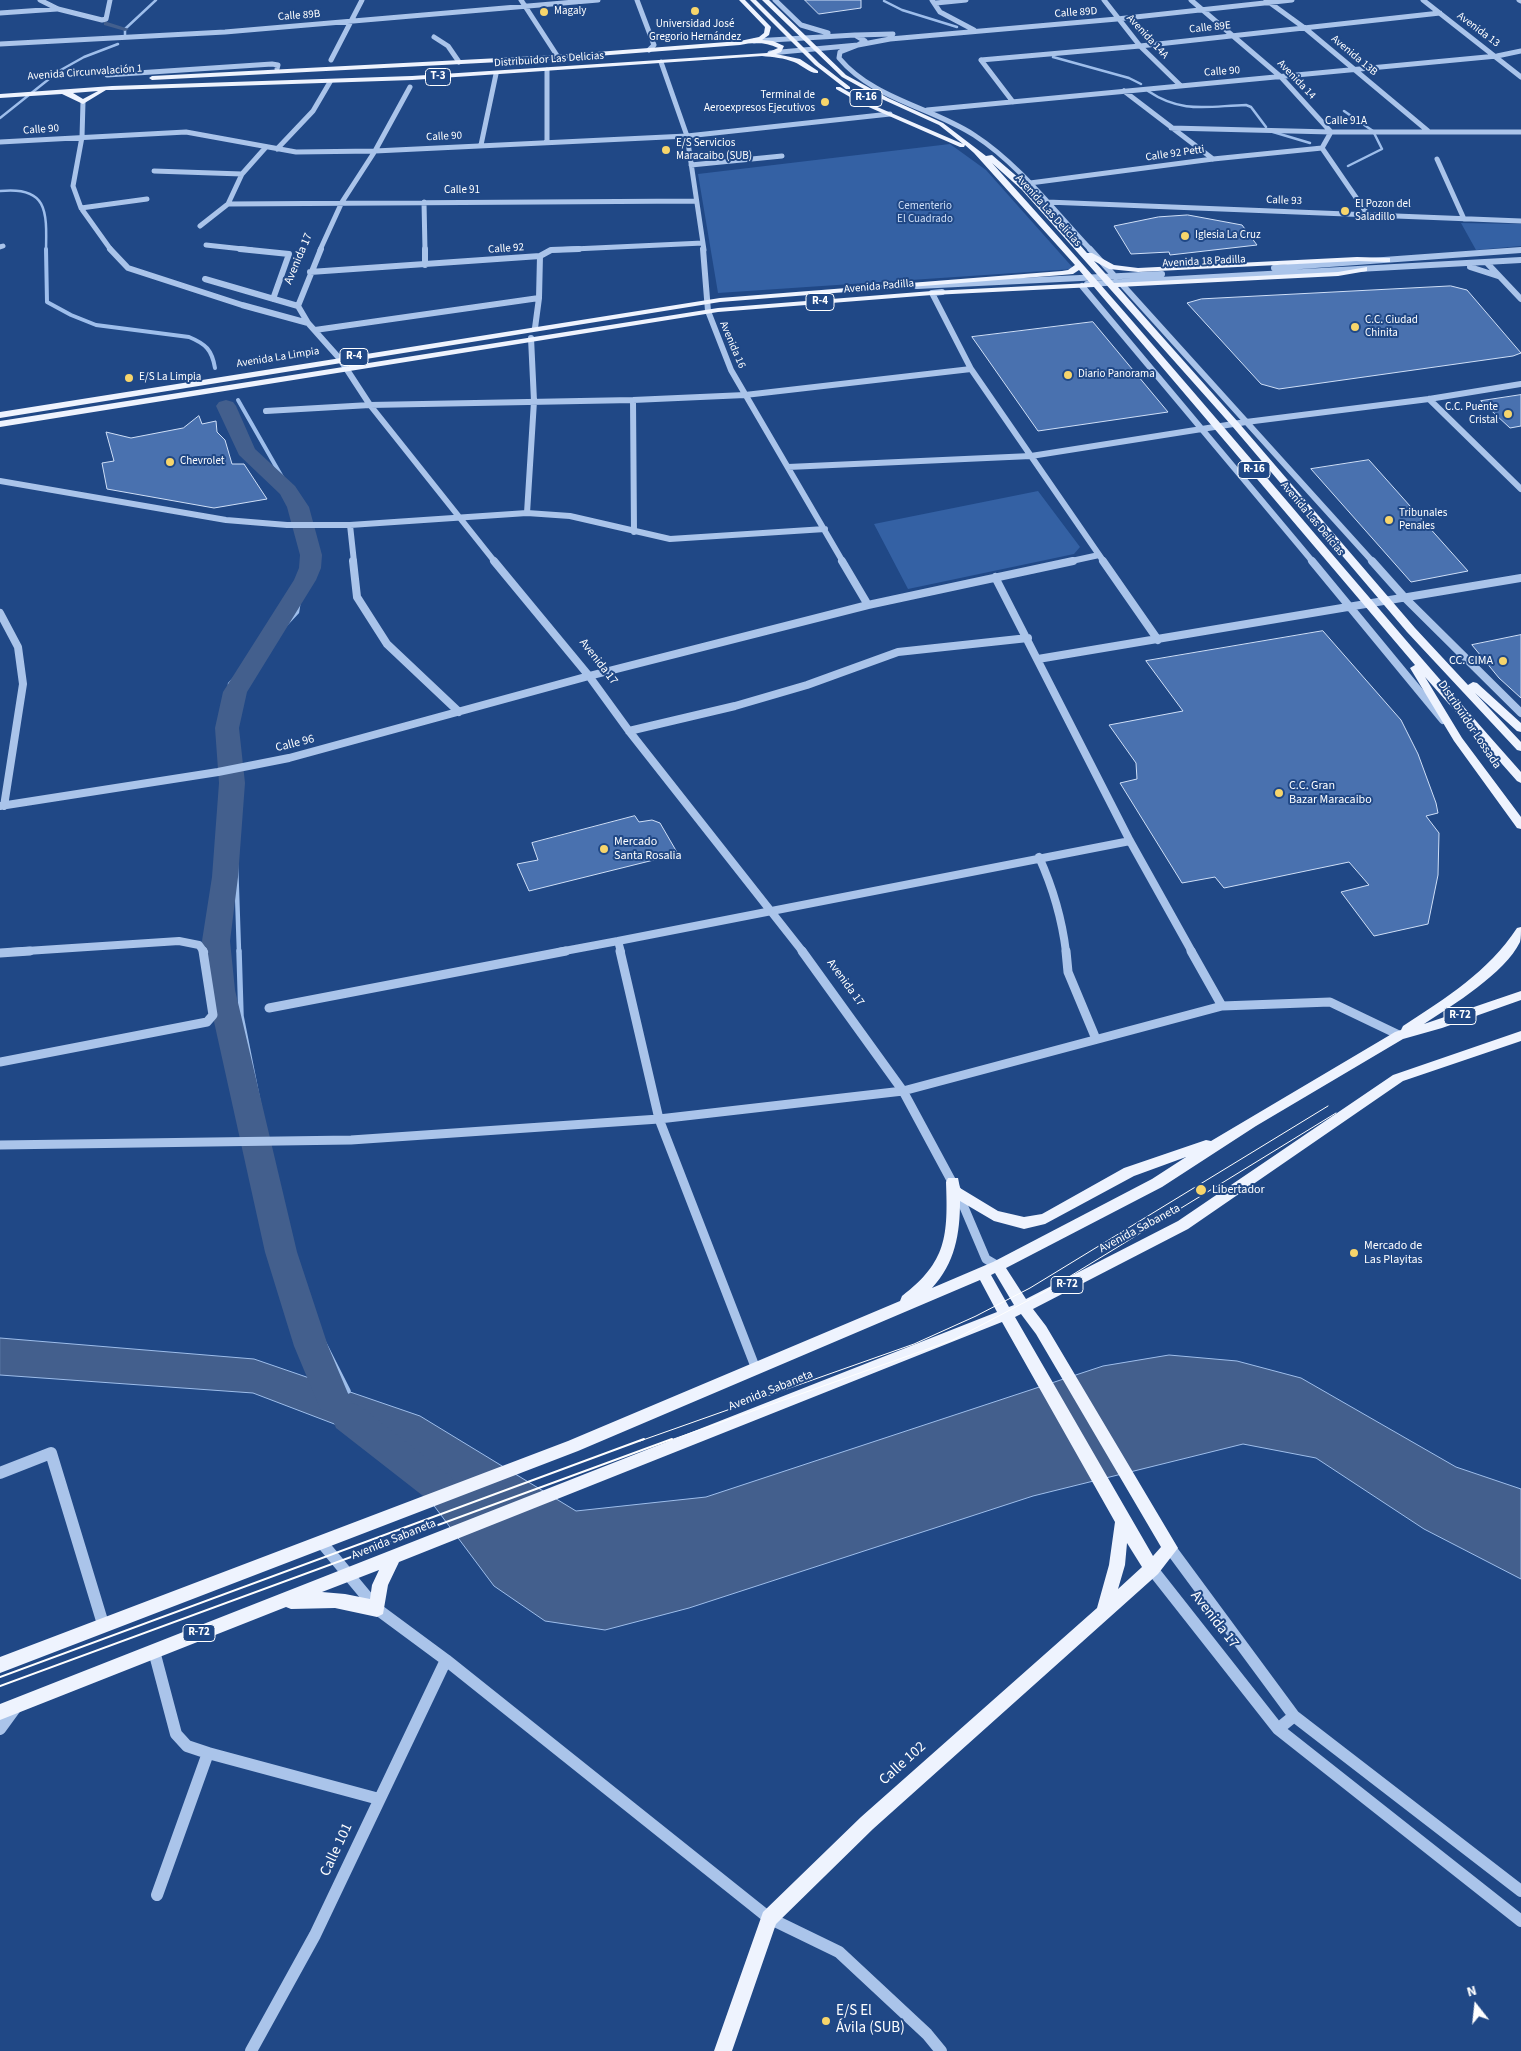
<!DOCTYPE html>
<html>
<head>
<meta charset="utf-8">
<style>
  body { margin:0 }
  #map { position:relative; width:1521px; height:2051px; overflow:hidden; background:#204886; font-family:"Source Sans 3",sans-serif }
  canvas { display:block }
  .north { position:absolute; left:1451px; top:1981px; width:50px; height:50px; -webkit-text-stroke:4px #204886; paint-order:stroke; rotate:344deg; font-size:14px; font-weight:700; line-height:20px; text-align:center; color:#fff }
  .north::after { content:''; display:block; margin:auto; width:18px; height:22px; background:#fff; clip-path:polygon(50% 0,100% 100%,50% 72%,0 100%) }
</style>
</head>
<body>
<div id="map">
<canvas width="1521" height="2051"></canvas>
<div class="north">N</div>
</div>
<script>
const c = document.querySelector('canvas').getContext('2d');
c.lineJoin = 'round';
function fill(path, color) {
  c.fillStyle = color;
  c.fill(path, 'evenodd');
}
function strokePath(path, color, width, dash) {
  c.strokeStyle = color;
  c.lineWidth = width;
  c.lineCap = dash ? 'butt' : 'round';
  c.setLineDash(dash || []);
  c.stroke(path);
}
function write(font, color, halo, rows, align = 'center') {
  c.font = font + ' "Source Sans 3",sans-serif';
  c.lineWidth = 4;
  c.setLineDash([]);
  c.textBaseline = 'middle';
  c.strokeStyle = halo;
  c.fillStyle = color;
  for (const [text, x, y, turn = 0] of rows) {
    c.save();
    c.translate(x, y);
    c.rotate((+turn || 0) * Math.PI / 180);
    c.textAlign = isNaN(turn) ? turn : align;
    if (halo) c.strokeText(text, 0, 0);
    c.fillText(text, 0, 0);
    c.restore();
  }
}
fill(new Path2D(`
  M950,144L986,170L1074,269L718,293L698,174Z
  M1461,223L1521,224V246L1476,250Z
  M1038,491L1080,547L1074,554L908,589L874,524Z`), '#3461a4');
const water = new Path2D(`
  M0,1338L254,1359L420,1416L576,1511L706,1497L1103,1366L1169,1355L1237,1361L1301,1378L1456,1467L1521,1489V1579L1424,1529L1316,1458L1243,1444L1033,1496L689,1608L605,1630L545,1621L494,1586L417,1483L400,1449L253,1393L0,1375Z`);
fill(water, '#435f8d');
strokePath(water, '#9ebeeb', 1);
strokePath(new Path2D(`
  M884,1L902,10L957,27
  M125,36V29L156,0
  M1053,57L1129,78L1141,84
  M1148,91C1182,114 1208,106 1246,105L1251,107L1266,127
  M1344,111L1373,131L1382,149L1348,166
  M0,118L59,71L84,57L118,44
  M1273,132L1310,143
  M0,191C47,186 47,210 46,250`), '#9ebeeb', 2.5);
strokePath(new Path2D(`
  M46,249L47,302L71,315L96,325L189,337C206,344 212,350 215,368
  M238,400L310,526L305,562`), '#9ebeeb', 4);
strokePath(new Path2D(`
  M239,952L230,684L297,612L305,561`), '#9ebeeb', 4.5);
strokePath(new Path2D(`
  M239,951L241,1016L266,1142L308,1312L348,1391`), '#9ebeeb', 5.5);
fill(new Path2D(`
  M104,21L129,29L125,31L104,25Z`), '#435f8d');
fill(new Path2D(`
  M226,400L233,402L236,406L255,449L295,486L309,507L322,555L321,568L316,580L247,692L239,728L245,783L238,877L230,941L235,990L297,1252L328,1346L352,1403L360,1406L451,1477L457,1488L451,1499L439,1504L427,1499L336,1428L333,1421L324,1418L294,1346L265,1252L207,990L202,941L212,877L219,783L215,728L223,692L294,580L299,568L300,555L287,507L280,494L239,455L216,406L219,402Z`), '#435f8d');
const building = new Path2D(`
  M805,0H861V8L819,14Z
  M1188,215L1242,225L1257,245L1170,255L1169,252L1131,254L1114,226L1158,217Z
  M1451,286L1467,290L1521,353L1513,356L1279,389L1261,384L1187,303L1201,299Z
  M1093,322L1168,412L1038,431L972,337Z
  M1521,395V426L1510,428L1481,401Z
  M199,416L202,424L216,421L217,432L225,440L232,464H244L267,499L214,508L107,489L102,463L114,461L106,432L131,438L183,428Z
  M1369,460L1468,571L1411,582L1311,469Z
  M1323,631L1401,720L1418,754L1436,803L1438,813L1426,816L1439,833L1438,875L1428,924L1374,936L1341,892L1369,885L1349,862L1224,888L1215,877L1182,883L1120,783L1137,779L1136,763L1109,725L1183,711L1146,661Z
  M1521,635V698L1499,678L1472,645Z
  M635,816L639,822L652,820L660,823L678,854L529,891L517,864L538,860L532,843Z`);
fill(building, '#4971af');
strokePath(building, '#cfdff7', 1);
strokePath(new Path2D(`
  M40,0L58,9L102,20L106,19L110,0
  M521,0L558,57
  M637,0L654,45L649,50
  M775,0L801,25L828,33
  M932,0L940,12L974,30
  M1104,0L1140,46L1180,85
  M1191,0L1281,77L1331,132L1322,148L1368,215
  M1266,0L1306,29L1428,131
  M1423,0L1521,77
  M1519,0L1521,1
  M936,3L966,0
  M0,13L57,9
  M856,35L893,34
  M434,37L448,46L459,62
  M754,41L855,35L865,41L858,45L770,53
  M0,44L225,32L598,0
  M331,60L362,0
  M981,60L1140,46L1440,13
  M981,60L1013,102
  M661,62L687,136L704,250
  M547,70V142
  M107,75L272,64L278,65L277,69
  M1124,91L1213,159
  M83,102L82,137L73,186L81,208L111,250
  M927,110L1497,56L1521,51
  M1171,128L1331,132H1521
  M0,142L186,132L296,152L375,151L687,136L890,114
  M481,145L496,74
  M277,149L313,111L330,82
  M1437,159L1464,219
  M691,165L782,156
  M154,171L242,174
  M1030,183L1213,159L1322,148
  M424,202L425,250
  M1047,202L1521,221
  M228,204L696,201
  M81,208L147,199
  M200,226L228,204L242,174L266,147
  M206,245L252,250
  M0,247L3,246
  M320,250L342,202L375,151L410,87
  M552,250L703,243
  M1091,250C1054,211 1019,164 974,135C931,107 873,99 839,58L840,52L858,45L890,39L1117,19L1292,0`), '#aac4ea', 5);
strokePath(new Path2D(`
  M110,249L128,268L242,305L308,323
  M240,249L289,254L273,299
  M425,249V265
  M703,249L708,311L731,370L843,562
  M1090,249L1373,562
  M1490,262L1487,263L1521,299
  M1470,267L1498,276
  M1274,268L1521,250
  M310,272L540,256L551,250L579,249
  M205,279L298,306
  M1087,284L1521,260
  M917,286L1162,274
  M1082,286L1313,562
  M942,292L932,293L971,369L1104,562
  M298,306L308,323L340,359L370,405L495,562
  M298,306L321,249
  M535,328L539,298L540,256
  M315,330L539,298
  M1429,399L1521,489
  M633,400L634,532
  M266,411L370,405L633,400L745,395L971,369
  M788,467L1031,456L1246,422L1429,399L1521,384
  M0,481L226,520L287,525H350L527,513L570,516L670,539L825,529
  M527,513L534,401L531,338
  M350,525L354,562
  M1067,562L1099,555`), '#aac4ea', 6);
strokePath(new Path2D(`
  M353,561L357,597L387,644L459,712
  M494,561L589,676L629,731L803,952
  M842,561L868,605
  M1103,561L1158,640
  M1312,561L1443,720
  M1372,561L1405,598L1521,713
  M995,577L1130,841L1192,952
  M0,613L18,647L23,684L4,806
  M1038,659L1521,578
  M629,731L735,706L807,685L898,652L1028,638
  M0,806L218,772L289,758L589,676L868,605L1073,561
  M1039,857C1053,888 1062,919 1066,952
  M11,952L179,941L199,945L204,952
  M559,952L618,941
  M621,952L618,941L1130,841`), '#aac4ea', 8);
strokePath(new Path2D(`
  M620,951L659,1119L756,1369
  M802,951L903,1091L958,1193L986,1259L998,1266
  M1066,951L1068,972L1096,1039
  M1191,951L1222,1006
  M0,953L30,951
  M269,1008L566,951
  M0,1062L207,1022L213,1015L203,951
  M0,1145L351,1140L659,1119L903,1091L1222,1006L1330,1002L1399,1035`), '#aac4ea', 9);
strokePath(new Path2D(`
  M0,1473L51,1453L103,1624
  M322,1543L377,1609L446,1660L769,1918L839,1952L927,2034L941,2051
  M1170,1548L1294,1716L1521,1891
  M1152,1569L1278,1729L1521,1921
  M154,1651L176,1734L187,1746L208,1753
  M0,1729L16,1707
  M1278,1729L1294,1716
  M157,1895L208,1753L379,1799
  M251,2051L315,1935L446,1660`), '#aac4ea', 12);
fill(new Path2D(`
  M739,0H745L771,27L769,35L762,40L773,41L784,46L781,52L776,54L800,59L818,71V73C810,74 802,65 794,62C784,58 773,57 762,56L412,80L112,90H106L83,104L62,94L0,98V94L112,86L412,76L767,53L778,48C766,42 753,42 740,45L558,59L152,80L149,78L152,76L558,55L740,41L759,37L764,33L765,27ZM98,91L83,99L73,93Z
  M750,0H756L819,63L850,87V89H846L815,65Z
  M762,0H769L846,75L888,98L943,123L986,156L992,155L1028,186L1087,253H1092L1114,265L1138,268L1357,257L1390,258V262H1387L1357,261L1138,272L1109,269L1094,261L1114,283L1338,272L1367,267V271L1338,276L1118,287L1238,422L1415,628L1468,685L1473,682L1477,683L1521,723V732L1517,731L1475,693L1521,742V751L1517,750L1407,632L1232,426L1022,190L992,163C1173,362 1343,571 1521,772V783L1517,781L1425,677L1462,738L1521,817V829L1517,828L1454,741L1410,668L1415,665L1094,287L932,295L718,312L0,427V421L718,308L932,291L1090,283L1079,270L1073,274L1062,275L720,302L0,418V412L720,298L1062,271L1068,270L1075,265L974,153L965,145L964,147H960L864,105L836,89V87H840L868,103L963,144L939,125L884,100L842,77Z
  M1521,927C1521,932 1521,938 1520,942C1505,973 1453,1005 1424,1024L1521,991V1000L1442,1028L1403,1039L1256,1126L1162,1187L1006,1268L1026,1299L1178,1221L1393,1075L1521,1031V1041L1403,1081L1188,1229L1033,1309L1046,1326L1178,1548L1158,1574L873,1829L776,1924L732,2051H714L763,1912L861,1817L1097,1608L1109,1565L1115,1522L1002,1322L399,1562L388,1585L383,1614L377,1617L335,1608L291,1609L286,1607L0,1720V1704L997,1312L980,1280L578,1451L0,1673V1657L568,1441L900,1301L902,1296C947,1262 948,1235 946,1182L948,1178H958L960,1188L998,1211L1024,1217L1042,1214L1124,1168L1206,1140L1211,1141L1395,1032L1401,1030L1403,1026C1446,998 1488,972 1517,928ZM1186,1157L1152,1179L993,1262L932,1288C955,1263 960,1234 960,1201L994,1221L1024,1229L1045,1224L1134,1176ZM995,1273L1014,1305L1009,1307L991,1275ZM1021,1314L1036,1334L1161,1547L1153,1556L1015,1317ZM1127,1543L1142,1567L1118,1589L1125,1565ZM379,1570L372,1585L370,1599L345,1594L322,1592Z`), '#eef3fe');
strokePath(new Path2D(`
  M640,1441L914,1344L976,1316L1030,1288L1328,1106
  M668,1441L953,1340L1046,1291L1336,1113`), '#fff', 1);
strokePath(new Path2D(`
  M0,1677L644,1439
  M0,1686L672,1439`), '#fff', 2);
for (const [x, y, r, color] of [
  [695,11,5,"#f7d56b"],
  [544,12,5,"#f7d56b"],
  [825,102,5,"#f7d56b"],
  [666,150,5,"#f7d56b"],
  [1345,211,5,"#f7d56b"],
  [1185,236,5,"#f7d56b"],
  [1355,327,5,"#f7d56b"],
  [1068,375,5,"#f7d56b"],
  [129,378,5,"#f7d56b"],
  [1508,414,5,"#f7d56b"],
  [170,462,5,"#f7d56b"],
  [1389,520,5,"#f7d56b"],
  [1503,661,5,"#f7d56b"],
  [1279,793,5,"#f7d56b"],
  [604,849,5,"#f7d56b"],
  [1201,1190,6,"#f7d56b"],
  [1354,1253,5,"#f7d56b"],
  [826,2021,5,"#f7d56b"]
]) {
  const dot = new Path2D();
  dot.arc(x, y, r, 0, 2 * Math.PI);
  c.fillStyle = color;
  c.fill(dot);
  strokePath(dot, '#204886', 2);
}
write('11px', '#fff', '#204886', [
  ["Magaly",554,12],
  ["Universidad José",695,25,"center"],
  ["Gregorio Hernández",695,38,"center"],
  ["Terminal de",815,96,"right"],
  ["Aeroexpresos Ejecutivos",815,109,"right"],
  ["E/S Servicios",676,144],
  ["Maracaibo (SUB)",676,157],
  ["El Pozon del",1355,205],
  ["Saladillo",1355,218],
  ["Iglesia La Cruz",1195,236],
  ["C.C. Ciudad",1365,321],
  ["Chinita",1365,334],
  ["Diario Panorama",1078,375],
  ["E/S La Limpia",139,378],
  ["C.C. Puente",1498,408,"right"],
  ["Cristal",1498,421,"right"],
  ["Chevrolet",180,462],
  ["Tribunales",1399,514],
  ["Penales",1399,527]
], 'left');
write('11px', '#fff', '#204886', [
  ["Calle 89D",1076,13,-4],
  ["Calle 89B",299,16,-4],
  ["Calle 89E",1210,28,-6],
  ["Avenida 13",1478,30,37],
  ["Avenida 14A",1147,37,47],
  ["Avenida 13B",1354,56,40],
  ["Distribuidor Las Delicias",549,60,-4],
  ["Calle 90",1222,72,-4],
  ["Avenida Circunvalación 1",85,73,-4],
  ["Avenida 14",1296,80,46],
  ["Calle 91A",1346,122],
  ["Calle 90",41,130,-4],
  ["Calle 90",444,137,-3],
  ["Calle 92 Petti",1175,154,-8],
  ["Calle 91",462,191],
  ["Calle 93",1284,201,2],
  ["Avenida Las Delicias",1048,211,48],
  ["Calle 92",506,249,-4],
  ["Avenida 18 Padilla",1204,262,-3],
  ["Avenida Padilla",879,287,-5],
  ["Avenida 16",732,345,67],
  ["Avenida La Limpia",278,358,-9],
  ["Avenida Las Delicias",1312,519,50]
]);
for (const [x, y, w] of [
  [438,77,25],
  [866,98,32],
  [820,302,28],
  [354,357,28],
  [1254,470,32],
  [1460,1016,32],
  [1067,1285,32],
  [199,1633,32]
]) {
  const box = new Path2D();
  box.roundRect(x - w / 2, y - 8.5, w, 17, 4);
  c.fillStyle = '#204886';
  c.fill(box);
  strokePath(box, '#fff', 1);
}
write('bold 11px', '#fff', null, [
  ["T-3",438,77],
  ["R-16",866,98],
  ["R-4",820,302],
  ["R-4",354,357],
  ["R-16",1254,470],
  ["R-72",1460,1016],
  ["R-72",1067,1285],
  ["R-72",199,1633]
]);
write('11px', '#cfdff7', '#204886', [
  ["Cementerio",925,207],
  ["El Cuadrado",925,220]
]);
write('12px', '#fff', '#204886', [
  ["Avenida 17",299,259,-67],
  ["Avenida 17",598,662,52],
  ["Distribuidor Lossada",1469,725,56],
  ["Calle 96",295,744,-14],
  ["Avenida 17",845,983,54],
  ["Avenida Sabaneta",1140,1229,-28],
  ["Avenida Sabaneta",771,1391,-22],
  ["Avenida Sabaneta",394,1540,-22]
]);
write('12px', '#fff', '#204886', [
  ["CC. CIMA",1493,661,"right"],
  ["C.C. Gran",1289,786],
  ["Bazar Maracaibo",1289,800],
  ["Mercado",614,842],
  ["Santa Rosalia",614,856],
  ["Libertador",1212,1190],
  ["Mercado de",1364,1246],
  ["Las Playitas",1364,1260]
], 'left');
write('15px', '#fff', '#204886', [
  ["Avenida 17",1214,1620,52],
  ["Calle 102",903,1764,-42],
  ["Calle 101",337,1850,-65]
]);
write('15px', '#fff', '#204886', [
  ["E/S El",836,2012],
  ["Ávila (SUB)",836,2029]
], 'left');
</script>
</body>
</html>
